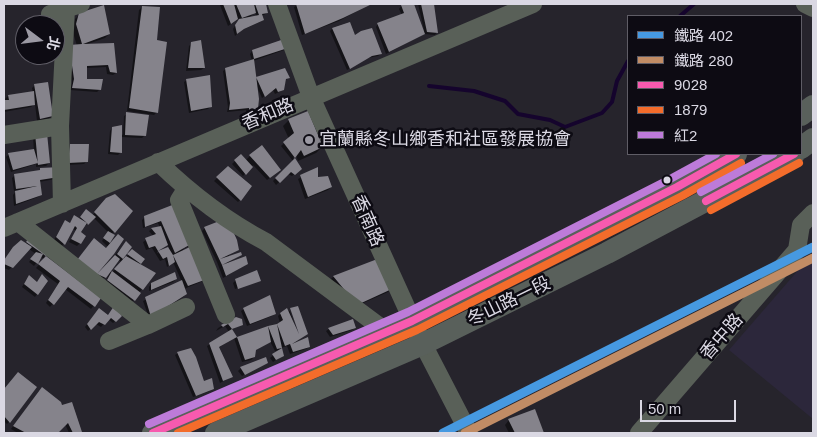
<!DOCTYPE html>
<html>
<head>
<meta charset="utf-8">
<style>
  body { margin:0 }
  #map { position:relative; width:817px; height:437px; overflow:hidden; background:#26242c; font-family:Arial,"Noto Sans TC",sans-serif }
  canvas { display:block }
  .frame { position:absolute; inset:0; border:5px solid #dad8e3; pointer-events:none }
  .legend { position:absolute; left:627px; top:15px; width:175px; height:140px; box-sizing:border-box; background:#0d0b13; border:1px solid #5f5d66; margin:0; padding:6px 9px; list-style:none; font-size:15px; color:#dad8e3 }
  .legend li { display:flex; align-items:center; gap:10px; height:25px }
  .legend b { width:25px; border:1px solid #5f5d66 }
  .north { position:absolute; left:15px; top:15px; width:50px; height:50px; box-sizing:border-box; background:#0d0b13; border:1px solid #5f5d66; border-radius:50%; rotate:105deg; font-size:14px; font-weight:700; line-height:20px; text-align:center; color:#dad8e3 }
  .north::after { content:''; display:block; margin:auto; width:18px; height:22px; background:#9b99a3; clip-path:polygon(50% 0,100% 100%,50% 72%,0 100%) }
  .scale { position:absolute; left:640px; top:400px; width:96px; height:22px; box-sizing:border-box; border:2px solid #dad8e3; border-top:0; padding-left:6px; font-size:15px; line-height:18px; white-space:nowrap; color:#dad8e3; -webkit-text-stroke:4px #0d0b13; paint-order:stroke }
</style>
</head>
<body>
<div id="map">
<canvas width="817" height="437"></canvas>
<div class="frame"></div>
<ul class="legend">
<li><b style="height:6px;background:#4699e1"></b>鐵路 402</li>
<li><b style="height:6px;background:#c18c65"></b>鐵路 280</li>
<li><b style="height:6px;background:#f75aaf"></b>9028</li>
<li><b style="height:6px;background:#f36c2b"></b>1879</li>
<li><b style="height:6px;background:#bd7bd9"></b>紅2</li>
</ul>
<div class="north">北</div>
<div class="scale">50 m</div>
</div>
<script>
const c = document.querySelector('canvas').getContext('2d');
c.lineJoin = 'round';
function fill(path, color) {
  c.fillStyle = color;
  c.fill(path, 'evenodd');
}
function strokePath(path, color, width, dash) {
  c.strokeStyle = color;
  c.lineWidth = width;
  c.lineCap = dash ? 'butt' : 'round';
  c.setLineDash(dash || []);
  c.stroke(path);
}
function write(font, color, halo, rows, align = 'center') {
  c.font = font + ' Arial,"Noto Sans TC",sans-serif';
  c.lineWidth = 5;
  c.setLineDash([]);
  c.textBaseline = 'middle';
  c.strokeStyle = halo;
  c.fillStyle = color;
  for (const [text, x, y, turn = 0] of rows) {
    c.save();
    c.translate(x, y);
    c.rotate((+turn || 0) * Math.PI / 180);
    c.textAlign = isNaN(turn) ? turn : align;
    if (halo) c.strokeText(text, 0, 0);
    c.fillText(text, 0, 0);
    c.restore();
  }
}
fill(new Path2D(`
  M813,257V419L729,350L807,260Z`), '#2c273b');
fill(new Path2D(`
  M222,4H264L267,13L262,16L263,20L260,22L240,31L235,36L233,29L240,18L228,26L220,5ZM255,12L256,16L249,18Z
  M299,4H370L339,21L302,35L294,7Z
  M412,4L423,31L424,30L418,4H433L437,32L435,35L424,34L386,54L376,27L378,24L402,15L399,9L401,6Z
  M142,7L155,40L157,112L154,115L127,111L139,10Z
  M80,14L109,34L105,38L85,45H112L116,73L113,75L107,74L106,67L86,68V81L100,89L97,92L70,90L72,83L66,49L77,46L72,29L75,19Z
  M332,29L354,37L381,54L378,56L368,58L347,70L330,31Z
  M287,40V49L253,61L255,79L285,69L288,77L286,80L283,90L275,94L273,90L262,98L257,87V109L254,112L247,114L246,110L227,112L228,107L223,71L226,69L252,61L250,54L252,51Z
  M192,43L204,68L201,70L186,71L189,46Z
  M187,80L211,106L208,109L189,113L184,82Z
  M35,85L52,116L49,119L37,121L35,104L31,107L4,112V102L6,101L5,99L8,96L33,92L32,88Z
  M127,114L145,135L142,138L121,137L120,153L118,155L108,154L110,131L112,128L123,135L124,116Z
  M289,120L322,147L316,153L298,161L296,155L293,158L300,169L292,176L288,174L276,185L273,181L293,161L281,146L289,139L283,126Z
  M35,134L49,163L46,166L36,167V164L11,172L6,157L9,154L34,151L33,137Z
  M70,145L87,161L84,164L66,165L68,148Z
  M241,155L246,160L250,156L280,171L267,180L253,165L243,176L232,164Z
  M228,167L240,200L238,202L214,181Z
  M317,169V178L331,187L328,190L305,199L298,179Z
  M40,170L55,179L39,182L41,194L38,197L14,206L13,195L17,190L14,191L12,178L15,175L39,171Z
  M104,202L131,211L111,235L113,236L110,245L96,274L97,275L124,245L123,256L126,257L132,251L143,259L139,265L142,289L131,303L105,283L110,272L102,280L75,263L106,249L108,247L102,241L108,232L94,218L85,226L84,225L79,232L80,243L77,246L69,242L76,231L72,228L62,246L54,240L63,224H69L75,216L79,219L83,213L92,216ZM118,259L121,262L112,273L110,272Z
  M179,203L189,246L183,249L203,281L184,289L186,294L183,297L149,318L143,301L182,282L173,262L167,267L165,259L160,261L152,248L146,250L143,242L153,236L149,231L152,229L160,228L158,223L143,228L142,220L145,217ZM167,243L169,248L157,253V252Z
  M205,228L238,249L229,255V257L241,255L229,262L230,264H247L223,278L217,262L202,231Z
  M29,237L49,248L44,256L100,298L91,309L65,289L50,307L46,303L58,284L36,268L44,259L41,257L34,266L29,262L36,254L29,249L9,270L4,268V260L11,251L25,244Z
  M379,259L392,288L388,292L352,308L329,281L333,277Z
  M42,276L37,294L35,297L22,287L27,279L37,283Z
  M176,279L173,282L149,291V287L151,284Z
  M236,280L258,281L235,289L233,283Z
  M244,309L274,314L272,316L247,326L241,311Z
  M290,311L298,335L307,334L294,343L309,347L306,349L290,354L287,346L281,348L283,355L273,362L270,358L280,350L275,351L270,341L254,351V357L251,360L242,362L234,338L218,348L231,377L220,383L207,346L229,332L225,326L216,331L218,328L236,318L241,324L231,330L237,338L268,327L277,325L280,323L278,316L280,314Z
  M96,312L107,316H120L113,323L108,319L101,327L96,324L88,331L85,327Z
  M354,327L352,330L330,337L326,331L329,329Z
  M178,353L204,382L213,388L210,391L193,397L175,355Z
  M267,363L242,376L238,371L241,368Z
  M15,376L9,422L7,424L4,421V390Z
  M39,391L80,432L78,433H69L65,424L56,433H18L11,429Z
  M535,411L543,433H509L505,425L509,420Z`), '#0007');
strokePath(new Path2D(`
  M680,16L694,4
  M429,86L474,91L505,101L518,114L550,120L565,127L602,113L612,102L617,81L628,61
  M802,255L813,249`), '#15042d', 4);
fill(new Path2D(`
  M223,4H234L238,19L231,24Z
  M236,4H254L256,13L242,18Z
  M255,4H266L268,13L262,14L264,20L244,29L237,34L235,25L239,19L259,15Z
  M296,4H372L343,18L305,34Z
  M406,4H414L425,34L389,52L377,23L404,13L401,5Z
  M421,4H434L438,33L427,32Z
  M104,5L110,34L83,44L114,43L117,73L110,72L108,65L87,66V79H103L101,90L72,88L74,79L69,45L82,44L76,24L79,13Z
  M142,6L160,7L157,40L167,42L158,113L129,108Z
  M350,22L355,35L361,31L372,28L382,54L372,56L350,69L332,28Z
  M287,38L291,47L254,59L252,50Z
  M201,40L205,68H188L191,42Z
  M254,59L259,99L258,109L249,112V108L229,110L230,103L225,68Z
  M285,68L290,78L286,79L284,90L278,92L276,88L265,97L256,77Z
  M210,75L212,107L191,111L186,79Z
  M48,82L53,116L40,119L34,84Z
  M34,91L35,105L4,110V100H9L8,95Z
  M308,111L323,147L304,156L301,150L295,158L283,142L294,133L288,119Z
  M126,112L149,115L146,136L125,135Z
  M122,125V153L110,152L112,127Z
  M35,133H47L50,163L38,165Z
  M70,144H89L88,162L68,163Z
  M262,145L281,170L270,178L249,155Z
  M34,149L38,163L13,170L8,153Z
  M241,154L253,167L246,175L234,160Z
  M295,158L302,169L295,175L291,172L280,183L275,178Z
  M228,166L252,186L241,201L216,177Z
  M61,167L59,177L40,180L42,195L16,204L15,191L37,186L16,189L14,174L40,170V168Z
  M318,167V177L328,176L332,187L308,197L300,175Z
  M115,194L133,211L115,233L94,212L106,198Z
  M180,202L193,243L175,253L161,221L145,227L144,216Z
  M86,209L96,217L88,225L87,223L81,232L86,236L81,244L71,239L77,228L75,226L65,245L56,237L65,220L70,223L74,215L87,223L80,217Z
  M227,218L237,240L239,250L220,259L241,252L242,255L222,265L204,227Z
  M161,226L168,245L158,251L155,246L149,248L145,238L156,234L151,228Z
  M108,231L115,235L110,243L103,238Z
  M32,233L51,248L46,256L43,254L38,264L30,259L36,252L43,254L26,242Z
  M118,234L124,239L114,254L97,274L115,255L120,259L106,278L97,274L77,260L94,238L106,248Z
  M21,240L32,247L13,268L4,264V260L13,247Z
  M126,241L132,247L123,259L117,254Z
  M196,244L207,279L188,286L173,255Z
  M168,247L173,255L175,262L169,266L167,257L163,259L158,251Z
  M132,249L145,259L141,264L127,254Z
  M46,256L101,298L95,307L68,287L54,305L48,300L60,281L38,264Z
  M126,256L156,273L143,290L114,269Z
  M246,256L248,264L226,276L222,265Z
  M380,258L394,288L357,305L333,276Z
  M257,270L261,281L238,289L235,279Z
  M112,271L141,293L135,301L107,280Z
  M175,272L177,279L151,290V283Z
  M42,274L48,281L38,295L24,284L29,275L37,282Z
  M182,280L187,294L151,317L145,297Z
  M270,295L276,314L250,324L243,308Z
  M114,306L122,316L116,322L111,318L105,325L99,322L91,330L87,324L99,308L108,315Z
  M298,306L308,334L292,344L308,337L310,347L293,352L290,344L285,346L277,324L282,348L277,349L268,326L271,342L256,350L255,357L245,360L237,337L268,326L277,324L283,320L280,313L287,308L299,334L290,308Z
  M236,317L242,319L243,325L232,329L228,324L223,327L221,325Z
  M353,319L356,328L333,335L328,328Z
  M232,329L237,337L219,347L233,377L223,381L209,343Z
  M191,348L196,357L204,381L212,378L214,389L196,396L177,352Z
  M282,348L284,356L276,360L272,354Z
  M266,357L268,363L245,375L240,367Z
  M18,372L37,387L10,423L4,416V389Z
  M42,387L61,402L62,405L72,402L82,432L73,433L68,423L58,433H26L13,426Z
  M535,409L544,433H515L508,419Z`), '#85838b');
strokePath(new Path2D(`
  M277,4L311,97L423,344L469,433
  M805,4L813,8
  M50,14L81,4
  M4,135L60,126
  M158,162C190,193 226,221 266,242L387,332
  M186,189L179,200L226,315
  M62,204L60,126L66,9
  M18,222L148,325L186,307
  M4,228L533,4
  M109,341L148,325
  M639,433L797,250L801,225L813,213`), '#596058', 18);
strokePath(new Path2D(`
  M801,115L813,106
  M801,148L813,139
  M153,433L412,321L677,187L736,154
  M216,433L423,344L607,253L794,154`), '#59605b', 22);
strokePath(new Path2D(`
  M706,201L794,154
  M153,433L412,321L677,187L736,154`), '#f75aaf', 8);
strokePath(new Path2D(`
  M711,210L799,163
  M178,433L417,330L682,196L741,163`), '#f36c2b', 8);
strokePath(new Path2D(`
  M701,192L773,154
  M149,424L408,312L672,178L716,154`), '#bd7bd9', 8);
strokePath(new Path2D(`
  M443,433L813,247`), '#4699e1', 9);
strokePath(new Path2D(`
  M465,433L813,258`), '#c18c65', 9);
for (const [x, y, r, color] of [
  [309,140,5,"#9b99a3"],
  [667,180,4.5,"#dad8e3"]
]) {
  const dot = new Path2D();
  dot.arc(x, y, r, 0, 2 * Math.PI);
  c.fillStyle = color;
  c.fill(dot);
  strokePath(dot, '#0d0b13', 2);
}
write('18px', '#dad8e3', '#0d0b13', [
  ["香和路",268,115,-23],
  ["香南路",367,221,66],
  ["冬山路一段",509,302,-26],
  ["香中路",722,337,-49]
]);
write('18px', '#dad8e3', '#0d0b13', [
  ["宜蘭縣冬山鄉香和社區發展協會",319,140]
], 'left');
</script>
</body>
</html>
